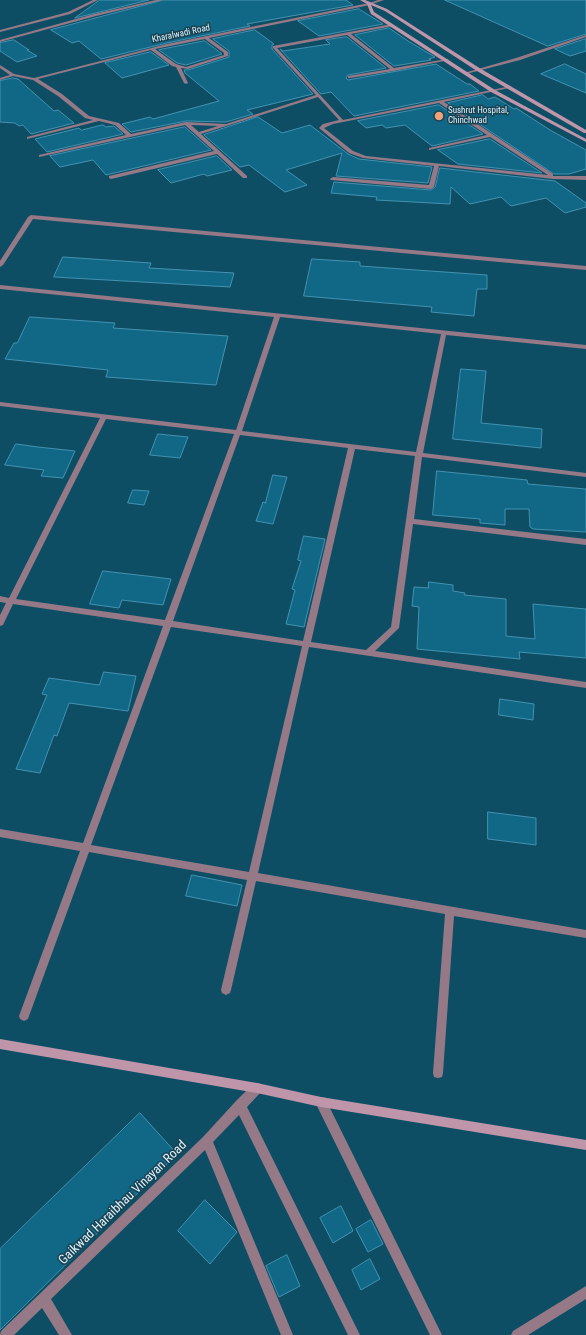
<!DOCTYPE html>
<html>
<head>
<meta charset="utf-8">
<style>
  body { margin:0 }
  canvas { display:block; background:#0d4e65 }
</style>
</head>
<body>
<canvas width="586" height="1335"></canvas>
<script>
const c = document.querySelector('canvas').getContext('2d');
c.lineJoin = 'round';
function fill(path, color) {
  c.fillStyle = color;
  c.fill(path, 'evenodd');
}
function strokePath(path, color, width, dash) {
  c.strokeStyle = color;
  c.lineWidth = width;
  c.lineCap = dash ? 'butt' : 'round';
  c.setLineDash(dash || []);
  c.stroke(path);
}
function write(font, color, halo, rows, align = 'center') {
  c.font = font + ' "Roboto Condensed",sans-serif';
  c.lineWidth = 3;
  c.setLineDash([]);
  c.textBaseline = 'middle';
  c.strokeStyle = halo;
  c.fillStyle = color;
  for (const [text, x, y, turn = 0] of rows) {
    c.save();
    c.translate(x, y);
    c.rotate((+turn || 0) * Math.PI / 180);
    c.textAlign = isNaN(turn) ? turn : align;
    if (halo) c.strokeText(text, 0, 0);
    c.fillText(text, 0, 0);
    c.restore();
  }
}
const building = new Path2D(`
  M100,0H149L75,18Z
  M164,0H346L353,5L247,24L250,26L167,43L101,59L79,41L72,43L51,30Z
  M445,0H586V34L548,46Z
  M359,9L383,24L319,36L298,21Z
  M389,28L408,41L435,57L429,59L431,60L394,66L355,35Z
  M255,30L274,44L272,45V49L313,94L247,110L253,114L226,122L186,121L131,132L122,124L150,117L153,119L219,101L185,73L184,70H188L229,57V51L213,39Z
  M347,37L386,68L348,75L346,78L348,80L436,64L467,84H470L479,91L354,116L331,92L321,94L280,49L283,51L330,44L326,40Z
  M586,39V51L570,56L555,49Z
  M14,40L29,50H27L37,56L17,62L0,51V43Z
  M205,41L222,54L186,65L177,63L159,50Z
  M151,52L169,65L122,78L105,63Z
  M565,64L586,74V93L541,74Z
  M13,78L18,79L54,111L58,110L74,123L31,134L23,125L19,126L15,123L0,122V81Z
  M483,95L488,99L495,97L514,109L516,108L550,130L586,150V169L569,174H554L448,103Z
  M439,105L483,134L432,146L405,125L386,128L382,125L366,128L358,121Z
  M258,117L282,133L310,125L348,154L359,159L432,167L428,183L336,176L342,153L286,170L307,185L285,192L249,165L240,167L204,135Z
  M103,125L106,127L114,126L123,134L47,152L35,139L79,128L81,130Z
  M185,127L211,150L106,175L93,160L60,167L50,156Z
  M490,139L542,173L458,164L438,150Z
  M217,156L232,170L207,176L204,174L171,183L158,170Z
  M440,168L555,181L586,203V207L565,213L546,198L511,206L501,197L470,204L451,187L450,204L376,200L377,197L331,193L334,182L431,190L435,187Z
  M63,257L151,263L149,268L234,273L230,287L54,277Z
  M312,259L360,262V266L487,275V289H477L474,316L431,312L432,307L304,296Z
  M30,317L115,323L113,328L228,336L216,385L106,377L108,370L5,359L14,343H17Z
  M461,369L486,371L481,423L542,429L541,448L453,439Z
  M158,434L188,437L180,458L150,455Z
  M16,444L38,447L75,451L63,478L41,476L44,470L5,465Z
  M437,471L527,480L528,484L586,489V532L533,529L530,527L529,509H505V525L480,523V519L433,515Z
  M273,475L287,477L273,524L256,521L263,502L265,503Z
  M133,490L149,491L144,505L128,503Z
  M304,536L325,539L304,627L286,624L295,590L292,589L301,561L298,560Z
  M103,571L155,577L171,579L163,605L122,600L119,608L90,604Z
  M429,582L453,585V591L465,593L464,595L506,599V636L535,639L533,604L586,609V658L519,652L520,659L417,649L419,607L412,606L414,587L428,588Z
  M104,672L136,676L128,711L69,703L57,736L54,735L40,773L16,769L47,695L42,694L49,678L99,685Z
  M500,699L534,704L533,720L499,715Z
  M488,812L536,818V845L488,839Z
  M192,875L242,885L237,906L186,896Z
  M140,1113L177,1154L0,1330V1249Z
  M205,1200L237,1232L210,1264L178,1231Z
  M341,1206L353,1231L333,1243L320,1218Z
  M371,1220L383,1244L368,1252L356,1229Z
  M287,1255L300,1286L279,1297L266,1266Z
  M370,1259L380,1279L361,1290L352,1270Z`);
fill(building, '#106886');
strokePath(building, '#4491b0', 1);
fill(new Path2D(`
  M378,0H384L369,5L367,4Z
  M586,35V37L520,60L466,74L464,73L516,58Z
  M31,215L586,266V270L33,219L3,265L0,267V261L28,217Z
  M0,285L586,345V349L446,335L423,453L586,473V477L422,457L414,519L586,539V545L413,524L399,628L375,651L586,682V688L309,647L258,873L586,930V938L454,916L443,1073L442,1077L438,1078L434,1077L433,1073L445,914L256,881L231,990L230,993L226,995L222,993L221,990L247,880L89,852L29,1016L28,1019L24,1021L20,1019L19,1016L80,851L0,837V829L83,843L163,626L13,604L3,625L0,626V615L6,603L0,602V596L9,598L100,418L0,406V402L236,430L274,317L0,289ZM280,317L441,334L416,452L242,431ZM106,419L234,434L165,620L16,599ZM240,435L348,448L303,641L173,621ZM355,449L415,456L391,627L366,650L311,642ZM171,627L302,646L249,872L91,845Z`), '#957987');
fill(new Path2D(`
  M93,0H98L70,14L0,32V30L68,12Z
  M156,0H163L96,16L0,42V40L94,14Z
  M369,3L370,5L209,38L228,52V56L188,69L181,68L188,83L186,84L184,83L176,67L172,66L151,50L38,79L62,94L89,116L119,123L131,134L186,122L226,124L316,95L273,48V46L392,24L393,26L351,34L394,68L447,59L449,60L394,71L350,78H348V76L390,69L347,35L277,48L343,120L511,86V87L509,88L444,102L553,174V176H586V180L553,179L439,166L434,187L431,189L331,180L330,179L333,177L429,185L434,166L363,158L349,153L319,128L323,124L339,120L318,97L201,134L247,176V178H243L217,154L111,179L109,178V176L214,151L185,125L39,157V155L126,135L115,125L99,121L27,139V137L93,120L85,118L58,96L33,80L13,76L0,80V78L10,75L0,68V65L14,74L34,78L167,44ZM205,39L224,53V55L186,67L176,64L155,49ZM439,103L487,135L429,148V150L490,137L548,175L366,156L353,151L324,128L333,124ZM191,125L218,126L199,132Z
  M257,1083L261,1084L262,1088L261,1092L247,1107L360,1335H348L239,1115L213,1142L293,1335H281L205,1150L51,1299L72,1335H59L42,1308L14,1335H0L1,1331L203,1137L236,1101L253,1084Z
  M321,1097L325,1098L442,1335H430L317,1106L316,1102L317,1098Z
  M586,1286V1299L528,1335H511L513,1331Z`), '#957987');
fill(new Path2D(`
  M360,0H365L387,9L481,69L586,130V133H584L477,71L385,11L371,5L374,12L495,90L586,139V142L491,92L371,14L367,4Z
  M0,1039L257,1083L321,1097L586,1140V1150L321,1107L257,1093L0,1049Z`), '#bf95aa');
for (const [x, y, r, color] of [
  [439,116,5,"#f0a27a"]
]) {
  const dot = new Path2D();
  dot.arc(x, y, r, 0, 2 * Math.PI);
  c.fillStyle = color;
  c.fill(dot);
  strokePath(dot, '#194252', 1.5);
}
write('9px', '#dcf2fc', '#194252', [
  ["Kharalwadi Road",181,34,-12]
]);
write('9px', '#dcf2fc', '#194252', [
  ["Sushrut Hospital,",448,111],
  ["Chinchwad",448,121]
], 'left');
write('13px', '#dcf2fc', '#194252', [
  ["Gaikwad Haraibhau Vinayan Road",123,1203,-44]
]);
</script>
</body>
</html>
